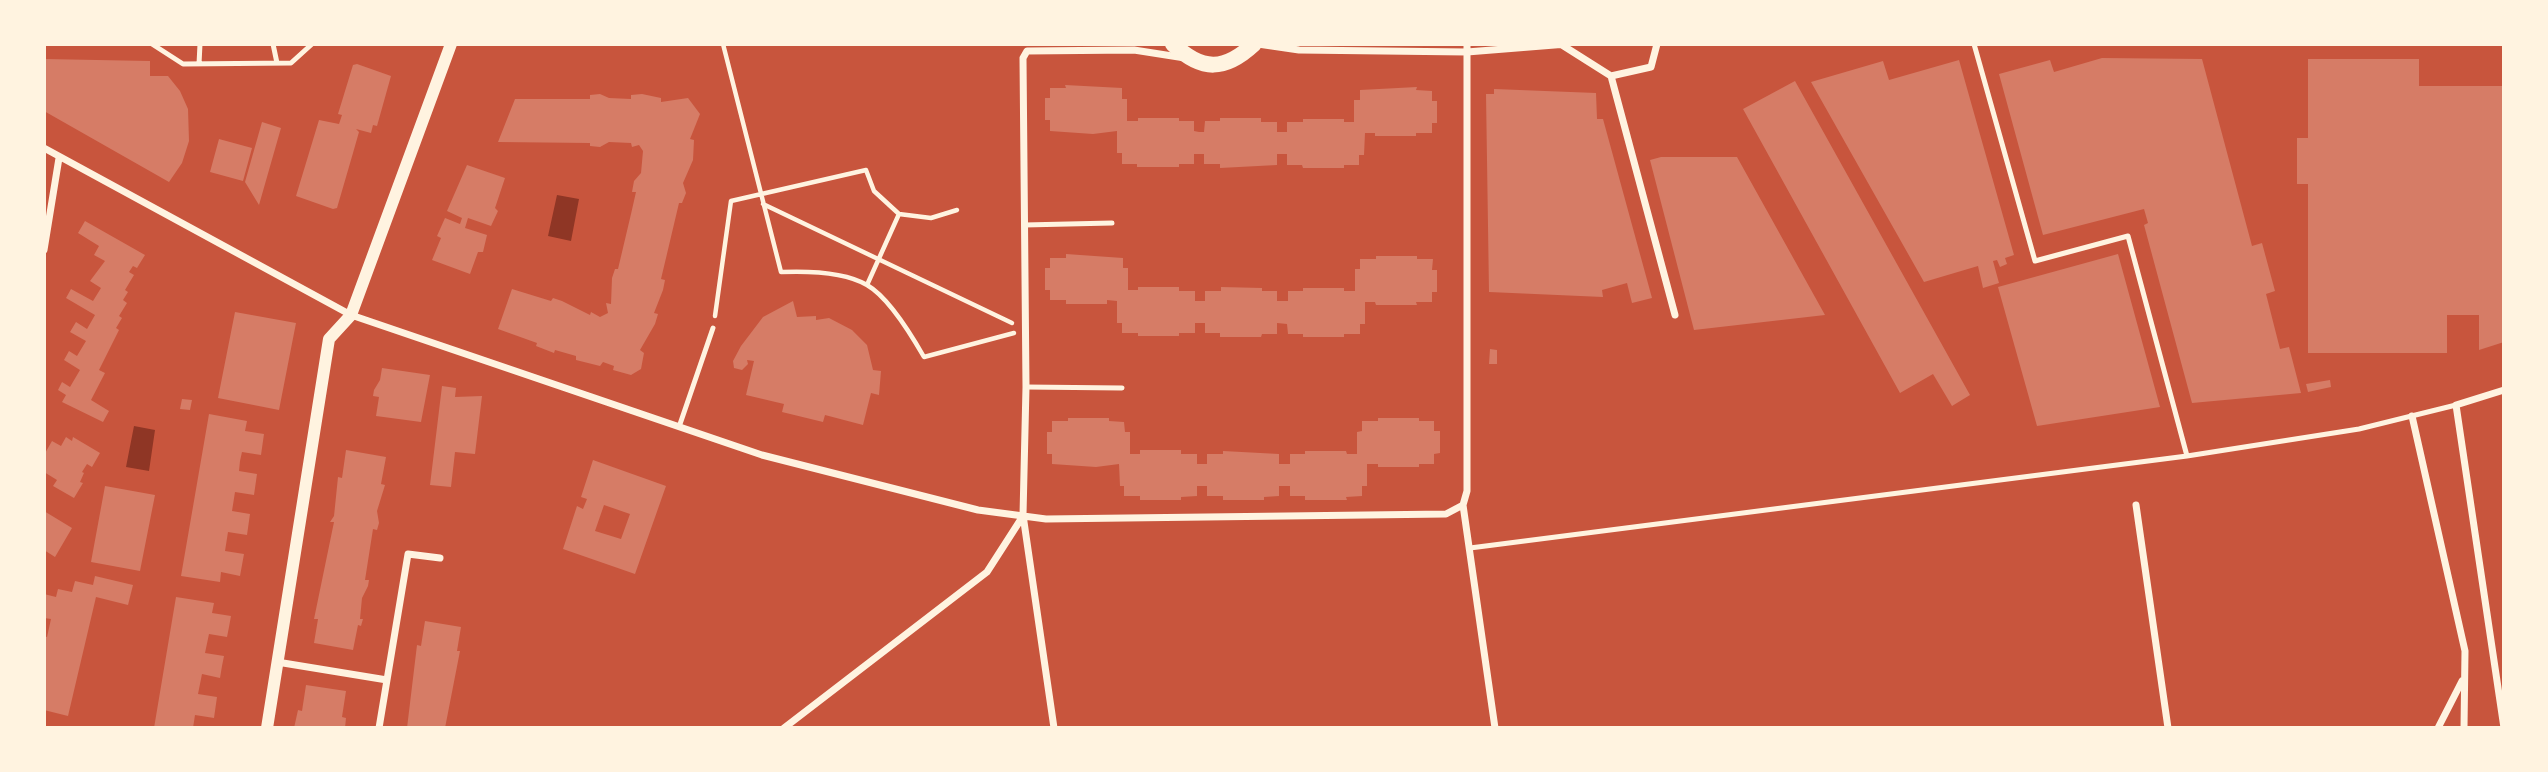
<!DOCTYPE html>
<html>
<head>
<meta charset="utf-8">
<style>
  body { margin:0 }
  #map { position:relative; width:2548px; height:772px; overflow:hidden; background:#c8553d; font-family:Inter,sans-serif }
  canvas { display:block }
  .frame { position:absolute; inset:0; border:46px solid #fff3e0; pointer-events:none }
</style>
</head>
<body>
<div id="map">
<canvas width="2548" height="772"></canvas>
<div class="frame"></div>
</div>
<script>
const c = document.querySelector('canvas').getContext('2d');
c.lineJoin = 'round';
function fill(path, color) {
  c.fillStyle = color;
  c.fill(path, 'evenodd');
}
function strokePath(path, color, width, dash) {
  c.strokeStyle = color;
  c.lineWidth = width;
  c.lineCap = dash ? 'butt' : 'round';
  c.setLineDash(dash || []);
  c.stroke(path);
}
fill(new Path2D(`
  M557,195L579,199L571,241L548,236Z
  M134,426L155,430L149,471L126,467Z`), '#8f3625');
fill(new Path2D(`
  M2102,58L2202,59L2252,246L2262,243L2275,291L2266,294L2280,349L2289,347L2301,393L2192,403L2144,225L2148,223L2144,209L2043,235L1999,74L2050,60L2054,72Z
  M44,59L150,61V76H168L180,91L188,109L189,141L182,163L169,182L44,111Z
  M2308,59H2419V86H2504V342L2479,350V315H2447V353H2308V184H2297V138H2308Z
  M1959,60L2014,255L2005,258L2007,264L2000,267L1997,260L1993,261L1999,283L1983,288L1978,266L1924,282L1811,82L1883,61L1889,80Z
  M357,64L391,76L377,126L373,125L371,133L356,129L359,132L353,153L337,208L333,209L296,196L319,120L339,124L342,115L338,114L353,65Z
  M1795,81L1970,395L1952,406L1933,374L1900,393L1743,109Z
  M1065,85L1122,88V99H1127V121H1138V118H1179V121H1194V131L1199,132H1204L1205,121H1220V118H1261V122H1277V132H1287V122H1303V119H1344V122H1354V100H1360V90L1417,87L1416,90L1432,91V101H1437V123H1432V133H1416V136H1375V133H1365L1364,155H1359V165H1344V168H1303L1302,165H1287V154H1277V165L1220,168V164H1204V154H1194V164H1179V167H1137V164H1122V153H1117V131L1093,134L1050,131V120H1045V98H1050V88H1066Z
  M1494,89L1596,93L1597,119H1603L1652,298L1632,303L1627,283L1602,290L1603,297L1489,292L1486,94H1494Z
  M600,94L609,98L631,99V95L642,94L661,98V102L688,98L700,114L690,139L694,140L693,160L683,183L686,193L682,203H679L666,258L661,279L665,280L663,290L654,313L658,314L655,324L640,350L644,353L641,369L631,375L613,370L614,366L603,362L600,366L576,360V356L555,350L554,353L536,346L537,343L498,329L512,289L551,301L553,298L562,301L590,315L591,312L600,317L608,313L606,303L611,304L612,278L615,269H618L631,214L636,192H632L634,181L641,173L643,151L639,145L632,147L631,143L609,142L600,147L590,146V143L498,142L515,99H590V95Z
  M262,122L281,128L259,205L245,182Z
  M219,139L252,148L243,181L210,172Z
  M1661,157H1737L1825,315L1694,330L1650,160Z
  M467,165L505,178L495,208L498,211L491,226L468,218L465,228L487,235L483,252H478L470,274L432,260L441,238L437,236L445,218L460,224L462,218L447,211Z
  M85,221L145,255L137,268L133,266L129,272L134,275L125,290L128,292L123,300L127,303L119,316L122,318L116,328L119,330L99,370L105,373L91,400L109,411L103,422L62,402L66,395L58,390L62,382L70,387L80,370L64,360L69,351L77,356L86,341L70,332L76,322L87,329L95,315L66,298L71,289L93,301L101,288L90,281L105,261L94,255L99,246L78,233Z
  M1066,254L1123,258V268H1128V290H1138V287H1179V291H1195V301H1205V291H1221V287L1262,288V291H1277V301H1288V291H1303V288H1344V291H1355V269H1360V259H1376V256H1417V259H1433L1432,270H1437V292H1432V302H1416L1417,305H1376L1375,302H1365V324H1360V334H1344V337H1303V334H1288L1287,324L1277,323V334H1262L1261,337H1220V333H1205V323H1195V333H1179V336H1138V333H1122V323H1117V301L1107,300V304H1066V300H1050V290H1045V268H1050V258H1066Z
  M2118,254L2160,407L2037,426L1998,287Z
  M793,301L797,317L816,316V320L829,318L852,330L867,345L873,370L881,371L879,395L871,393L863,425L825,415L823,422L782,412L784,404L746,395L754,361L747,360L748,364L742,370L734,368L733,361L741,346L763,317Z
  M235,312L296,323L279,410L218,398Z
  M1490,349L1497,350V364H1489Z
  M382,368L430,375L421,422L376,416L379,397L373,396L374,390L380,380Z
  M2330,380L2331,387L2308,392L2306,384Z
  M442,386L456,388L455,397L482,396L475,454L455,452L451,487L430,485Z
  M182,399L192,400L190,410L180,409Z
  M209,414L247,421L245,431L264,434L261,455L242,452L240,461L239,471L257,474L254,495L235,492L232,511L250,514L247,535L228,532L225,551L244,554L240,576L221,572L220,582L181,576Z
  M1068,418H1109V421L1124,422L1125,432H1130V454H1140V450H1181V454H1197V464H1207V454H1223V451L1279,454V464H1290V454H1305V451H1346L1347,454H1357V432L1362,431V421H1378V418H1419V421H1434V431H1440V453L1434,454V464H1419V467H1378V464H1367V486H1362V496L1346,497L1347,500H1305V496H1290V486H1279V496L1264,497V500H1223V496H1207V486H1197V496L1181,497V500H1140V496H1124V486H1120L1119,464L1096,467L1052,464V454H1047V432H1052V421H1068Z
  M66,437L72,441L73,437L100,453L92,467L87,464L82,472L84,473L80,482L83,483L74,498L53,486L57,480L44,472V455L52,441L61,446Z
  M346,450L386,457L381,484L385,485L377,511L379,523L377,530L373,529L365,580H369L368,586L362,598L360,619H363L361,626L358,625L353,650L314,643L318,619H314L334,522H330L334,516L338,477L342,478Z
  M593,460L666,486L635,574L563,549L577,506L583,509L587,499L581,497ZM604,505L630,514L621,539L595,531Z
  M105,486L155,495L140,571L91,562Z
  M44,511L72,528L55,557L44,550Z
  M95,576L133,585L128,605L96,597L68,716L44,710V636L47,637L51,619L44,618V594L56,597L58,589L72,592L75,581L93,585Z
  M176,597L214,603L212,613L231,616L229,627L227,637L209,634L205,653L224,656L222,666L220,678L202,674L198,694L217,697L214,718L195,715L193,728H154Z
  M425,621L461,627L457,651H460L445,728H407L417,645L421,646Z
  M306,685L346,691L342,717L346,718L345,728H294L298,710L302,711Z`), '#d67c66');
strokePath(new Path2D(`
  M723,44L781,272C806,271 845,272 867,285C888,297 912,336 924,357L1014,333
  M763,204L1012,323
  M867,285L899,214L931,218L957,210
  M715,316L731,201L866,170L874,191L899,214`), '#fff3e0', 4.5);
strokePath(new Path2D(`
  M152,44L183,64L291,63L312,44
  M273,44L277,63
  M199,64L200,44
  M1024,225L1112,223
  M1026,387L1122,388
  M679,427L713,328
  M2187,456L2359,429L2456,405
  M1470,548L2187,456L2128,236L2035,261L1974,44`), '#fff3e0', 5);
strokePath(new Path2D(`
  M1258,44L1299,50L1467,52L1567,44
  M1562,45L1611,76
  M1611,76L1675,315
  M1611,76L1651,67L1657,44
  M44,148L351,315L762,455L978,510L1046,519L1446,514L1463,505L1467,491V44
  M44,250L59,158
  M2412,416L2465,651L2464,728
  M1463,505L1495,728
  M2136,505L2168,728
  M277,662L387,680
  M379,728L408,554L440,558
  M784,728L987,572L1023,516
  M1054,728L1023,515L1026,387L1023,58L1027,51L1134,50L1185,58
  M2438,728L2462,681
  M2504,728L2456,405L2504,390`), '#fff3e0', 7);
strokePath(new Path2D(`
  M267,728L329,339L351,315L451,44`), '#fff3e0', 12);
strokePath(new Path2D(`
  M1173,44C1202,72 1225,71 1254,44`), '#fff3e0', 16);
</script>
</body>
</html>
